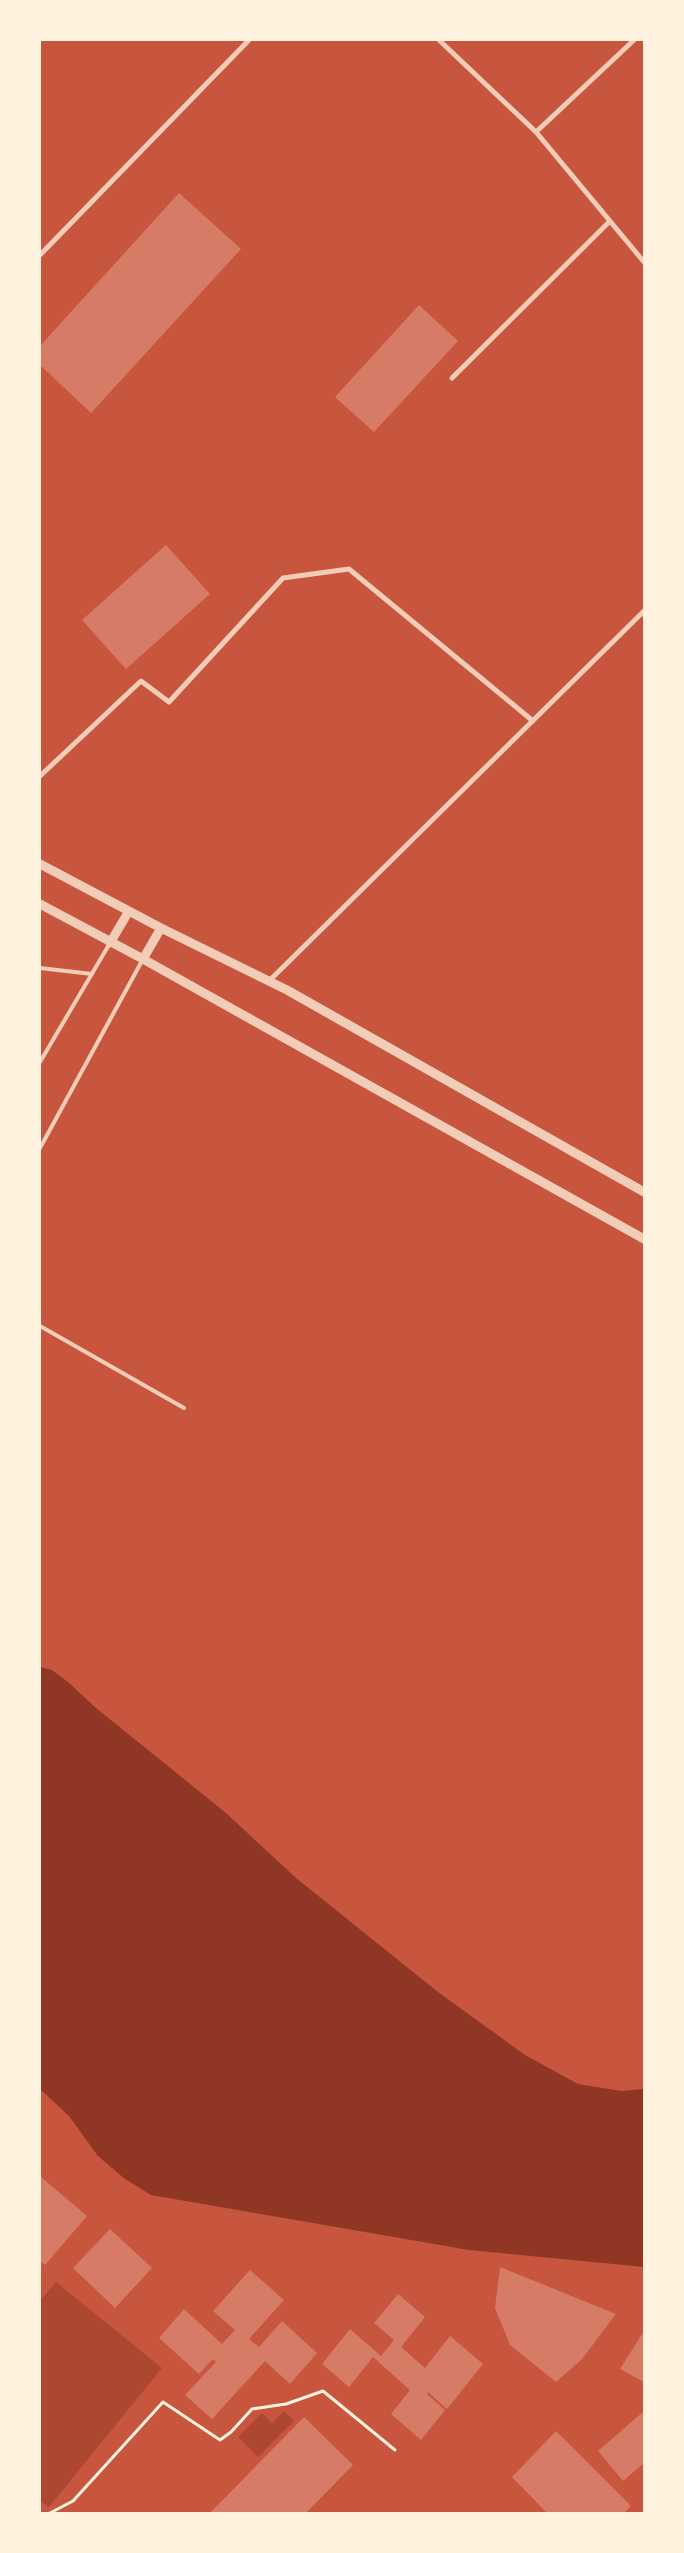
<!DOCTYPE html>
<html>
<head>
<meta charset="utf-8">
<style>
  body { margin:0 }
  #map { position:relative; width:684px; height:2553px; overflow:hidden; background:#c8553d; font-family:Rubik,sans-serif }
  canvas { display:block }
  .frame { position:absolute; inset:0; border:41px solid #fff3e0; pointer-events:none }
</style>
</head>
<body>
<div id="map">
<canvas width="684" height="2553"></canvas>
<div class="frame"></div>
</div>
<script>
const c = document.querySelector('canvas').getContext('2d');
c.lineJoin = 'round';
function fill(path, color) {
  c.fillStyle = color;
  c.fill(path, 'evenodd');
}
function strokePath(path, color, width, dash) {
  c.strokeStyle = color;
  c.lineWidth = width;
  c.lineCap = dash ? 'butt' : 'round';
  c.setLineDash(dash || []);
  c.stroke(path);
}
fill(new Path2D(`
  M56,2282L162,2368L49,2507L40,2500V2301Z
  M284,2411L294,2421L258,2457L238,2437L262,2413L272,2423Z`), '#ae4732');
fill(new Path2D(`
  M40,1667L52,1670L68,1682L96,1708L226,1813L296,1878L438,1992L525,2055L578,2084L621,2091L644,2089V2267L469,2250L151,2195L125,2179L98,2156L69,2116L40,2089Z`), '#8f3625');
fill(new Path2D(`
  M179,193L241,249L91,413L40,365V346Z
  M419,305L458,341L374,432L335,397Z
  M166,545L210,594L126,669L82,620Z
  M40,2176L87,2216L45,2265L40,2261Z
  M110,2229L152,2268L115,2308L73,2268Z
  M500,2267L616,2314L582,2359L556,2382L510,2345L495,2308Z
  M250,2270L284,2300L249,2339L259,2347L282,2321L317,2353L290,2384L265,2361L212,2419L185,2395L216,2362L213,2359L199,2374L159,2338L184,2309L222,2344L235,2330L213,2311Z
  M398,2294L425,2317L401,2347L425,2368L450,2336L483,2364L447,2409L428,2392L427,2394L445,2410L421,2440L391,2414L410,2390L373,2357L349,2387L322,2364L350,2329L381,2356L394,2340L374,2323Z
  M644,2331V2382L620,2369Z
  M644,2411V2463L623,2481L598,2451Z
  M304,2417L353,2465L306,2513H210Z
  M556,2431L631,2506L624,2513H547L512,2477Z`), '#d67c66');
strokePath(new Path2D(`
  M50,2513L73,2501L163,2402L220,2440L231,2432L252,2409L286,2404L323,2391L395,2450`), '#fff3e0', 3);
strokePath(new Path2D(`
  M40,968L92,974
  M40,1062L110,943
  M40,1148L143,959
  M40,1326L184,1408`), '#f1ccb7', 4);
strokePath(new Path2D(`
  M439,40L536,132L644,262
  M536,132L634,40
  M40,255L249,40
  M452,378L610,221
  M40,776L141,681L169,702L283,578L349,569L533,721
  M269,981L644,611`), '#f1ccb7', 5);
strokePath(new Path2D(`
  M40,864L161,928L287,990L644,1192
  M40,904L143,959L644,1239
  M110,943L129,911
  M143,959L161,928`), '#f1ccb7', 9);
</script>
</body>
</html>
